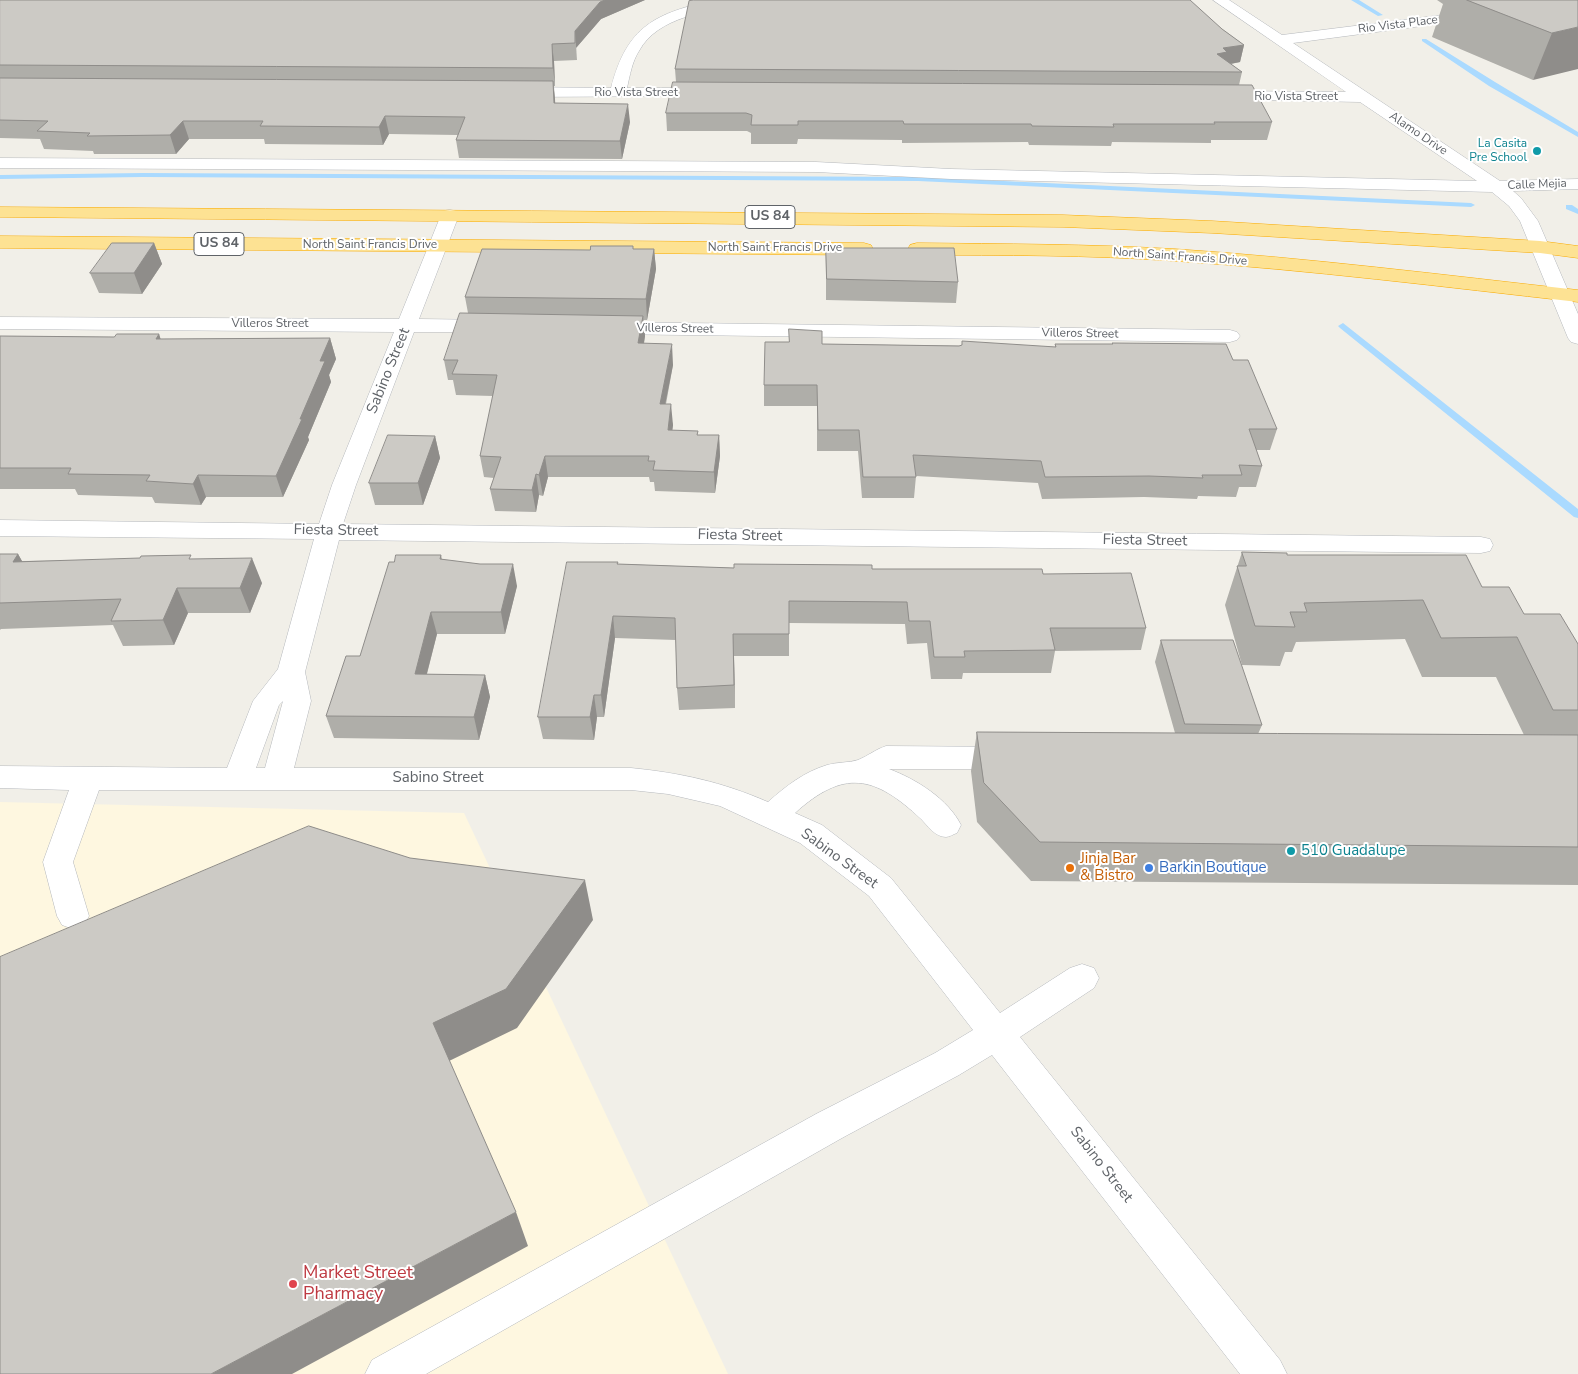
<!DOCTYPE html>
<html>
<head>
<meta charset="utf-8">
<style>
  body { margin:0 }
  canvas { display:block; background:#f1efe8 }
</style>
</head>
<body>
<canvas width="1578" height="1374"></canvas>
<script>
const c = document.querySelector('canvas').getContext('2d');
c.lineJoin = 'round';
function fill(path, color) {
  c.fillStyle = color;
  c.fill(path, 'evenodd');
}
function strokePath(path, color, width, dash) {
  c.strokeStyle = color;
  c.lineWidth = width;
  c.lineCap = dash ? 'butt' : 'round';
  c.setLineDash(dash || []);
  c.stroke(path);
}
function write(font, color, halo, rows, align = 'center') {
  c.font = font + ' "Nunito Sans",sans-serif';
  c.lineWidth = 4;
  c.setLineDash([]);
  c.textBaseline = 'middle';
  c.strokeStyle = halo;
  c.fillStyle = color;
  for (const [text, x, y, turn = 0] of rows) {
    c.save();
    c.translate(x, y);
    c.rotate((+turn || 0) * Math.PI / 180);
    c.textAlign = isNaN(turn) ? turn : align;
    if (halo) c.strokeText(text, 0, 0);
    c.fillText(text, 0, 0);
    c.restore();
  }
}
fill(new Path2D(`
  M0,802L464,813L728,1374H0Z`), '#fef7e0');
fill(new Path2D(`
  M1351,0H1359L1383,15L1378,16Z
  M1422,39H1426L1495,82L1578,132V137L1489,86L1422,41Z
  M143,173L918,177L1471,203L1475,205L1471,207L918,181L143,177L0,179V175Z
  M1566,205H1572L1578,209V214L1566,209Z
  M1343,323L1578,509V518L1574,517L1340,328L1338,326Z`), '#aadaff');
const minor = new Path2D(`
  M715,0H744L742,3C708,12 658,16 639,51C632,62 630,75 627,88H708L714,90L716,93L714,96L516,97L510,95L508,92L510,89L516,87L611,88C627,26 655,13 715,0Z
  M1213,0H1229L1282,35L1475,11L1480,12L1482,15L1480,18L1475,19L1293,43L1500,181L1578,179V189L1513,191L1521,198L1538,221L1578,314V344L1571,342L1568,338L1520,221L1509,206L1492,192L951,179L816,172L0,168V158L816,162L951,169L1477,181L1360,102L1215,99L1213,96L1215,93L1221,91L1346,92Z
  M450,210L456,211L459,215L419,319L493,320L500,322L503,326L500,330L493,332H414L356,485L343,524L1481,537L1490,539L1493,545L1490,551L1481,553L339,540L305,672L311,701L294,768H631C681,773 722,782 768,802C786,786 804,772 827,765C837,762 849,763 858,760C868,756 876,749 886,746L1012,747L1022,750L1026,758L1022,766L1012,769H889C916,779 948,799 961,825L957,833C954,834 949,837 946,837C935,837 928,826 921,819C874,775 844,769 795,813L822,825L891,878L1000,1013L1070,968L1082,964L1094,968L1099,978L1094,988L1020,1037L1280,1360L1287,1374H1240L992,1055L959,1075L842,1138L426,1374H365L372,1360L816,1114L935,1053L973,1030L869,896L800,843L720,806L668,794L631,790H99L73,862L89,916L84,925L73,929L62,925L57,916L43,862L69,790L0,788V766L227,768L253,701L278,669L314,539L0,536V520L319,524L332,485L394,332L0,329V317L399,319L441,215L444,211ZM283,701L265,768H256L279,705Z
  M606,322L1230,330L1237,332L1240,336L1237,340L1230,342L606,334L599,332L596,328L599,324Z`);
const highway = new Path2D(`
  M0,207L1063,215L1212,221L1540,241L1578,246V258L1540,253L1212,233L1063,227L0,217Z
  M0,236L864,243L871,245L873,249L871,253L864,255L0,248Z
  M917,243C1003,244 1089,244 1175,249C1309,258 1444,275 1578,290V302C1444,287 1310,270 1175,261C1089,255 1003,255 917,255L910,253L908,249L910,245Z`);
strokePath(minor, '#b5b8bc', 1);
strokePath(highway, '#f9ab00', 1);
fill(minor, '#fff');
fill(highway, '#fde293');
fill(new Path2D(`
  M0,0H645L601,19L576,48L577,60L554,61L555,86H554L555,103L630,122L622,159L459,158L456,140L458,135L389,134L383,145L265,144L264,139H189L176,154H94L93,151L44,149L40,139L0,138Z
  M1437,0H1578L1533,80L1432,37L1443,4Z
  M1222,29L1244,45L1240,62L1231,64L1242,72L1239,85L1272,122L1267,140H1211V143L1112,142L1111,146L1029,145L1028,142L902,143V140L798,139L797,144H751V133L747,131H667L666,113L676,82L675,69Z
  M154,243L162,264L142,294L99,293L90,273Z
  M633,246V249H654L656,269L647,320H643L645,336L644,344L673,365L666,404L673,425L672,430L698,435H719L720,456L715,493L655,491L654,482H650L649,477H548L543,496L539,495L536,512L495,511L490,489L494,478L484,477L480,456L493,396L456,395L453,380H448L444,360L468,313L465,297L590,250Z
  M826,248L958,282L956,303L826,300Z
  M159,334L160,339L330,338L336,359L329,375L331,382L308,437L309,440L283,497H206L201,505L155,503L152,497L78,495L75,489H0V336L114,337Z
  M789,342L822,344L1055,347V344H1112V343L1233,360L1277,429L1270,450H1256L1262,466L1256,487H1239L1236,497L1198,496L1197,499L1144,497L1042,499L1038,483L916,476L914,498H862L858,451H817V406H764V385Z
  M435,436L440,458L423,505H375L369,483Z
  M1242,552L1287,555L1482,587L1524,614L1578,644V885L1031,881L977,822L971,771L977,732L1175,733L1155,662L1161,640L1262,725L1258,734L1524,735L1496,677H1422L1405,639L1296,642L1292,652H1285L1280,666L1242,665L1225,605Z
  M0,554H18L22,561L192,559L262,583L250,613H188L174,645L123,646L113,625L1,629L0,630Z
  M441,555L442,559L517,586L505,634H437L427,674L485,675L490,697L479,740L334,738L326,716L360,656L394,562Z
  M618,562V564L734,568L872,569L1043,574L1146,628L1141,650L1055,651L1051,673H963L962,679H931L927,643L907,644L905,624L789,623V656H734L735,708L679,710L677,688L676,640L615,638L604,717H597L594,740L543,739L538,717Z`), '#afaea9');
fill(new Path2D(`
  M605,0H645L601,19L576,48L577,60L575,31L600,2Z
  M1578,27V69L1533,80L1552,33Z
  M552,44L554,61L555,86L553,68Z
  M1244,45L1240,62L1224,65L1217,54L1223,48Z
  M553,81L555,99L556,121L554,103Z
  M628,104L630,122L622,159L620,141Z
  M385,116L389,134L383,145L379,127Z
  M183,121L189,139L176,154L170,135Z
  M154,243L162,264L142,294L134,273Z
  M654,249L656,269L647,320L646,299Z
  M643,316L645,336L640,364L638,343Z
  M159,334L166,355L156,339Z
  M330,338L336,359L329,375L331,382L308,437L309,440L283,497L276,476L300,419L320,361Z
  M672,344L673,365L661,425L660,404Z
  M671,404L673,425L670,450L668,430Z
  M719,435L720,456L715,493L714,472Z
  M435,436L440,458L423,505L418,483Z
  M545,456L548,477L543,496L539,475Z
  M536,474L539,495L536,512L532,490Z
  M198,475L206,497L201,505L193,484Z
  M18,554L32,579L13,562Z
  M252,558L262,583L250,613L240,588Z
  M513,564L517,586L505,634L501,612Z
  M177,588L188,613L174,645L163,620Z
  M431,612L437,634L421,696L415,674Z
  M613,616L615,638L604,717L601,695Z
  M733,634L734,656L735,708L734,685Z
  M485,675L490,697L479,740L474,717Z
  M594,695L597,717L594,740L590,717Z
  M585,880L593,920L517,1028L447,1062L433,1023Z
  M516,1212L528,1246L292,1374H211Z`), '#8f8d8a');
const building = new Path2D(`
  M0,0H605L600,2L575,31V43L552,44L553,68L0,65Z
  M694,0H1190L1222,29L1244,45L1223,48L1227,52L1217,54L1242,72L675,69L689,1Z
  M1467,0H1578V27L1552,33Z
  M0,78L553,81L554,103L628,104L620,141L456,140L465,117L385,116L379,127L260,126L263,121H183L170,135L87,136L90,133L37,131L48,121L0,120Z
  M673,82L1252,85L1272,122H1214L1215,124H1113L1114,127L1032,126L1031,124H904L903,121H798V125H751L752,115L746,113H666Z
  M112,243H154L134,273H90Z
  M591,246H633V249H654L646,299L465,297L482,249L590,250Z
  M826,248H954L958,282L827,279Z
  M460,313L643,316L638,343L672,344L660,404H671L668,430L698,431L697,435H719L714,472L653,470L655,461H648L649,456H545L539,475L536,474L532,490L490,489L501,457L480,456L497,375L452,374L458,360H444Z
  M789,329L822,331V344L959,346L962,345V341L1056,347L1055,344H1113L1112,343L1226,344L1233,360H1248L1277,429H1249L1262,466L1239,465L1242,475H1202L1203,478L1149,476L1045,477L1041,461L913,455L916,477H863L859,430H818L817,385H764L765,342H789Z
  M117,334H159L156,339L330,338L320,361H325L300,419H302L276,476L198,475L193,484L146,481L150,475L68,474L71,468H0V336L114,337Z
  M388,435L435,436L418,483H369Z
  M1242,552L1287,553V555H1466L1482,587H1509L1524,614H1560L1578,644V710H1553L1517,637L1441,638L1423,600L1304,603L1307,612H1290L1295,627L1255,626L1237,566H1246Z
  M0,554H18L13,562L140,558L141,556L191,555L189,559L252,558L240,588H177L163,620L111,621L121,599L0,603Z
  M396,555H441L440,559L480,564H513L501,612H431L415,674L485,675L474,717L326,716L346,656H360L389,562H394Z
  M567,562H618L617,564L734,568V564L872,565V569H1042L1043,574L1131,573L1146,628H1050L1055,650L964,651L965,657H934L930,621H909L907,602L789,601V634H733L734,685L677,688L675,618L613,616L601,695H594L590,717H538Z
  M1161,640H1233L1262,725L1185,724Z
  M977,732L1578,735V847L1040,842L984,783Z
  M309,826L410,858L585,880L506,989L433,1023L516,1212L211,1374H0V957Z`);
fill(building, '#cccac5');
strokePath(building, '#8f8d8a', 1);
for (const [x, y, r, color] of [
  [1537,151,5,"#0f9aa8"],
  [1291,851,5,"#0f9aa8"],
  [1070,868,5,"#e8710a"],
  [1149,868,5,"#3f7fe0"],
  [293,1284,5,"#e0444e"]
]) {
  const dot = new Path2D();
  dot.arc(x, y, r, 0, 2 * Math.PI);
  c.fillStyle = color;
  c.fill(dot);
  strokePath(dot, '#fff', 2);
}
write('12px', '#5f6368', '#fff', [
  ["Rio Vista Place",1398,25,-7],
  ["Rio Vista Street",636,93],
  ["Rio Vista Street",1296,97],
  ["Alamo Drive",1418,134,34],
  ["Calle Mejia",1537,185,-2],
  ["North Saint Francis Drive",370,245],
  ["North Saint Francis Drive",775,248],
  ["North Saint Francis Drive",1180,257,4],
  ["Villeros Street",270,324],
  ["Villeros Street",675,329,1],
  ["Villeros Street",1080,334,1]
]);
write('12px', '#0d838f', '#fff', [
  ["La Casita",1527,144],
  ["Pre School",1527,158]
], 'right');
for (const [x, y, w] of [
  [770,217,50],
  [219,244,50]
]) {
  const box = new Path2D();
  box.roundRect(x - w / 2, y - 11.5, w, 23, 4);
  c.fillStyle = '#fff';
  c.fill(box);
  strokePath(box, '#5f6368', 1);
}
write('bold 14px', '#5f6368', null, [
  ["US 84",770,217],
  ["US 84",219,244]
]);
write('15px', '#5f6368', '#fff', [
  ["Sabino Street",389,371,-68],
  ["Fiesta Street",336,531,1],
  ["Fiesta Street",740,536,1],
  ["Fiesta Street",1145,541,1],
  ["Sabino Street",438,778],
  ["Sabino Street",839,859,36],
  ["Sabino Street",1101,1165,52]
]);
write('15px', '#0d838f', '#fff', [
  ["510 Guadalupe",1301,851]
], 'left');
write('15px', '#c56008', '#fff', [
  ["Jinja Bar",1080,859],
  ["& Bistro",1080,876]
], 'left');
write('15px', '#366cbe', '#fff', [
  ["Barkin Boutique",1159,868]
], 'left');
write('18px', '#be3a42', '#fff', [
  ["Market Street",303,1274],
  ["Pharmacy",303,1295]
], 'left');
</script>
</body>
</html>
